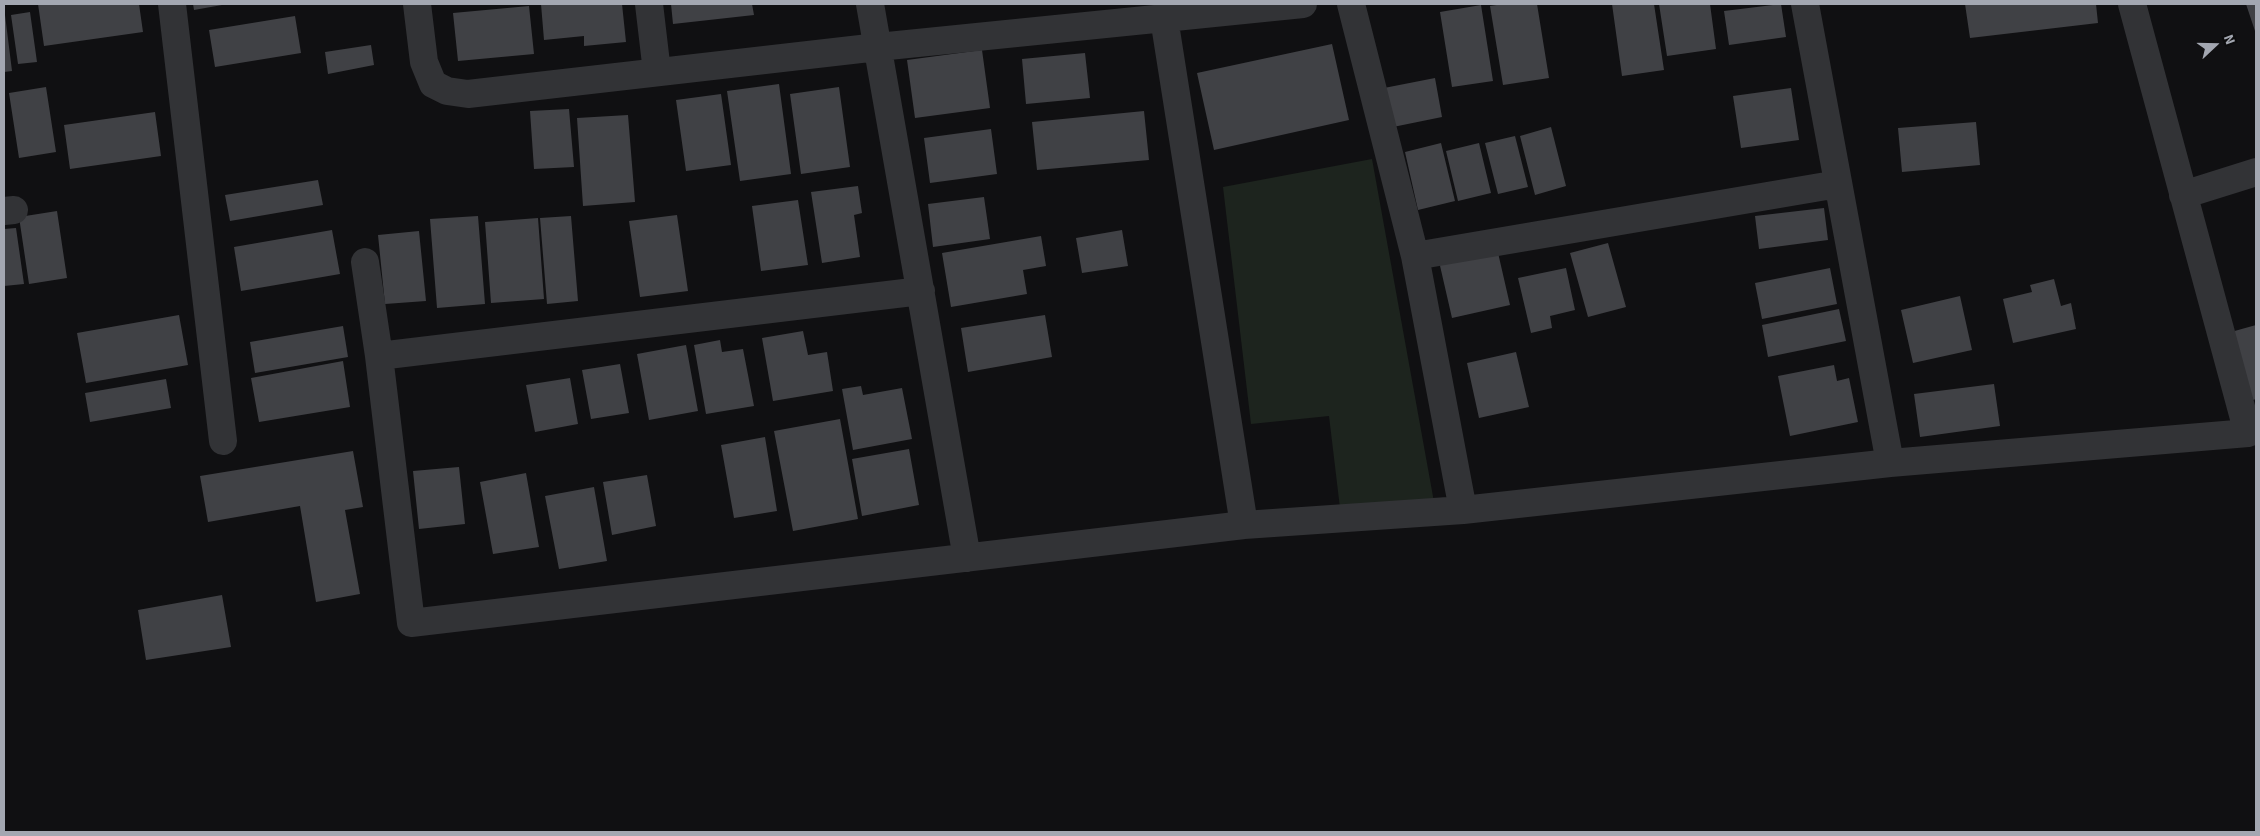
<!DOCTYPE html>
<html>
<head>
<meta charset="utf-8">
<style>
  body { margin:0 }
  #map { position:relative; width:2260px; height:836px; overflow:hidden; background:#101012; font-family:"Source Sans 3",sans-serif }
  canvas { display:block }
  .frame { position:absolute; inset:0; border:5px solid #a3a7b1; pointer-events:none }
  .north { position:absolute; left:2190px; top:20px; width:50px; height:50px; -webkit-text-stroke:4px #0c0c0d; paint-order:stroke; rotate:69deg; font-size:14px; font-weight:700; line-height:20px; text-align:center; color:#a3a7b1 }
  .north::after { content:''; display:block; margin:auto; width:18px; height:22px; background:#a3a7b1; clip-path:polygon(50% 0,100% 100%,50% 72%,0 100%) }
</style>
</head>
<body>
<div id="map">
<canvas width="2260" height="836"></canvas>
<div class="frame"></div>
<div class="north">N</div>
</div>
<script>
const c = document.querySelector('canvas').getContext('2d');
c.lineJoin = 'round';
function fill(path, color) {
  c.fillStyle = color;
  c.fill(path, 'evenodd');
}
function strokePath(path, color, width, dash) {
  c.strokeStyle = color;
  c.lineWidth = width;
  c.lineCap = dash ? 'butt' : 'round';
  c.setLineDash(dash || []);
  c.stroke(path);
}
fill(new Path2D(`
  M1372,159L1434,502L1340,508L1329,416L1251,424L1223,187Z`), '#1d241e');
fill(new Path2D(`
  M38,4H139L143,32L44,46Z
  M193,4H222V5L194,10Z
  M541,4H622L626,42L584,46V36L544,40Z
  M671,4H752L754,15L673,24Z
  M1503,4H1537L1549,78L1503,85L1490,6Z
  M1612,4H1654L1664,70L1622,76Z
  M1659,4H1710L1716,49L1667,56Z
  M1781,4L1786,37L1729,45L1724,11Z
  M1965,4H2096L2098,23L1970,38Z
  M2246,4H2256V34Z
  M1481,5L1493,81L1452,87L1440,12Z
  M529,6L534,54L458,61L453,13Z
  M30,12L37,62L18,64L11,15Z
  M5,15L12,71L4,72V16Z
  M295,16L301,53L215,67L209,30Z
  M1332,44L1349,120L1214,150L1197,73Z
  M371,45L374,65L328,74L325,52Z
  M982,50L990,108L915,118L907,60Z
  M1085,53L1090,98L1026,104L1022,59Z
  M1435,78L1442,117L1393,127L1384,88Z
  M779,84L791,174L740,181L727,91Z
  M46,87L56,152L19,158L9,93Z
  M839,87L850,167L801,174L790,94Z
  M1791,88L1799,140L1741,148L1733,96Z
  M721,94L731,165L686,171L676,100Z
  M569,109L574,167L534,169L530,111Z
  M1144,111L1149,160L1037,170L1032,122Z
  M155,112L161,156L70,169L64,125Z
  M628,115L635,202L583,206L577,118Z
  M1976,122L1980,165L1902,172L1898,128Z
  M1551,127L1566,186L1535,195L1520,136Z
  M991,129L997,174L930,183L924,138Z
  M1515,136L1528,187L1498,194L1485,143Z
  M1441,143L1455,201L1418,210L1405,152Z
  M1479,143L1491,193L1458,201L1446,151Z
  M318,180L323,205L230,221L225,195Z
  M858,186L862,213L854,215L860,257L822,263L811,192Z
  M984,197L990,239L933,247L928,204Z
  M798,200L808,265L761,271L752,206Z
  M1824,208L1828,240L1759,249L1755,216Z
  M57,211L67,278L29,284L19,217Z
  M677,215L688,291L640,297L629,221Z
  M478,216L485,304L437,308L430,219Z
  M571,216L578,301L547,304L540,218Z
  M538,218L544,299L491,303L485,222Z
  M16,228L24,284L4,286V229Z
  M332,230L340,274L241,291L234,247Z
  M1122,230L1128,266L1082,273L1076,238Z
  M419,231L426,301L385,304L378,235Z
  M1041,236L1046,266L1023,270L1027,294L951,307L942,253Z
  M1608,243L1626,307L1588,317L1570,253Z
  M1496,244L1510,305L1452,318L1438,257Z
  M1566,268L1575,310L1550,316L1552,328L1531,333L1518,278Z
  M1830,268L1837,304L1762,319L1755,283Z
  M2054,279L2061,306L2071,303L2076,329L2013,343L2003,299L2032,292L2030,285Z
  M1960,296L1972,350L1913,363L1901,310Z
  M1839,309L1846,341L1768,357L1762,325Z
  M179,315L188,365L86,383L77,333Z
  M1045,315L1052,357L968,372L961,328Z
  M2256,325V399L2253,400L2231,332Z
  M343,326L348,357L255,373L250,342Z
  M803,331L808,355L827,352L833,391L773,401L762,338Z
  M720,340L722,352L743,349L754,406L706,414L694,345Z
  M686,345L698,411L649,420L637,354Z
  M1516,352L1529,407L1479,418L1467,363Z
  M343,361L350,407L259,422L251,378Z
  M620,364L629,413L591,419L582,370Z
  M1834,365L1837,381L1849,378L1858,422L1790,436L1778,376Z
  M570,378L578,424L535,432L526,385Z
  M166,379L171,408L90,422L85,393Z
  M1994,384L2000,426L1920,437L1914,394Z
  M861,386L863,395L902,388L912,439L853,450L842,389Z
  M840,419L858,519L793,531L774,431Z
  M765,437L777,511L734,518L721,445Z
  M909,449L919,505L862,516L852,459Z
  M353,451L363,507L345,510L360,594L316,602L300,506L208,522L200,476Z
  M459,467L465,524L419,529L413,471Z
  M526,473L539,547L493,554L480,482Z
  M647,475L656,526L612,535L603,482Z
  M594,487L607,561L559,569L545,496Z
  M222,595L231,647L146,660L138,610Z`), '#404145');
strokePath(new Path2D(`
  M172,4L223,441
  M417,4L424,62L433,84L447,91L468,94L878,47L1303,4
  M649,4L657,72
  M870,4L967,558
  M1351,4L1415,256L1463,510
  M1805,4L1890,463
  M2132,4L2248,433
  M1164,18L1244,525
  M2183,195L2256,172
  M4,211L14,210
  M1415,256L1838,184
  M365,262L379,356L411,623L1244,525L1463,510L1890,463L2248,433L2256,430
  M379,356L921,291`), '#323336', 28);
</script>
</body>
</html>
